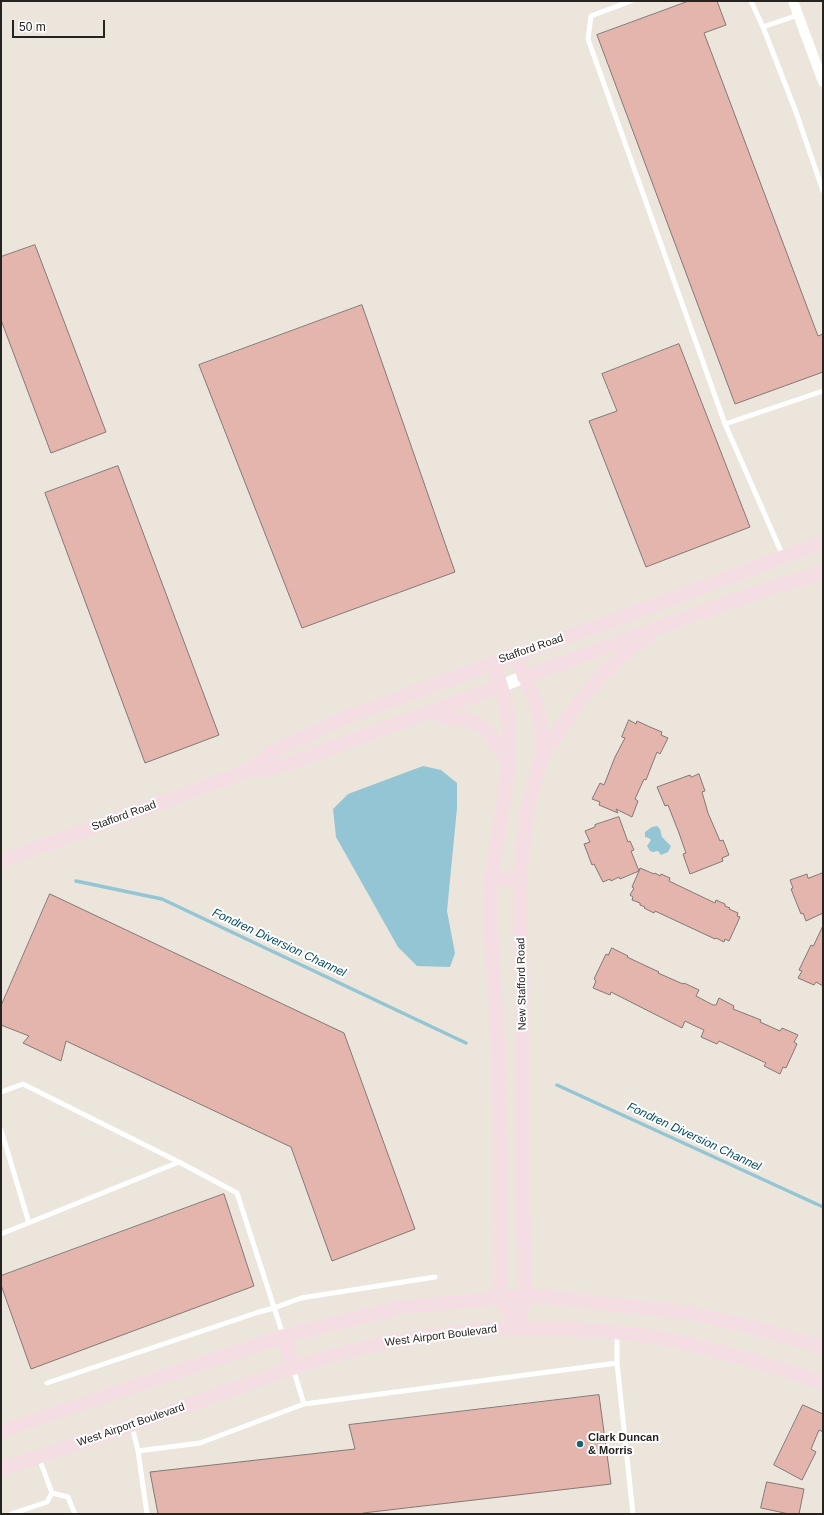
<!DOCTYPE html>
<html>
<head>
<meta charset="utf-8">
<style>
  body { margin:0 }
  #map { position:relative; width:824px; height:1515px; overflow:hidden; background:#ebe5db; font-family:Arial,sans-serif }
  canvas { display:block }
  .frame { position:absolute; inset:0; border:2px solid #25231f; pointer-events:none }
  .scale { position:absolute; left:12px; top:20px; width:93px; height:18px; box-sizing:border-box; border:2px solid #25231f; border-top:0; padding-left:5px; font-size:12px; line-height:14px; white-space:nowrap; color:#25231f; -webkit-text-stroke:3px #fff; paint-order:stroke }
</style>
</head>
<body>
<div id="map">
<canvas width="824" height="1515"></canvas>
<div class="frame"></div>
<div class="scale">50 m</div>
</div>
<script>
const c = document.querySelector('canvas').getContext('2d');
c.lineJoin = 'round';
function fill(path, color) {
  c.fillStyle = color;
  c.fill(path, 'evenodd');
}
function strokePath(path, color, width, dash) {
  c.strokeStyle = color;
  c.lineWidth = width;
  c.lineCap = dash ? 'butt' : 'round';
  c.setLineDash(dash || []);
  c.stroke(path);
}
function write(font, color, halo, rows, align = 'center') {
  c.font = font + ' Arial,sans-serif';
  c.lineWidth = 4;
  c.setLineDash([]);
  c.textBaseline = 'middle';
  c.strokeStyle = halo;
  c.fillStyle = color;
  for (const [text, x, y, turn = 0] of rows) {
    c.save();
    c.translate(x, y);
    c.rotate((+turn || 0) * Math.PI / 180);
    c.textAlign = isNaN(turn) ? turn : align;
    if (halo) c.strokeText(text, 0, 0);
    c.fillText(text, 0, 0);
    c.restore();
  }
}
fill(new Path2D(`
  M423,766L441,770L457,783V808L447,911L455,953L450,967L417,966L398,947L336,837L333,809L348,794Z
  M657,826L660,829L662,837L671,846L668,852L661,855L658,851L653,852L650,851L647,846L651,840L649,838L645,837V832L652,827Z`), '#94c5d4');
strokePath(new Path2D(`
  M76,881L162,899L466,1043
  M557,1085L823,1207`), '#94c5d4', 3.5);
const building = new Path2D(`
  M689,1H717L726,25L704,33L818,336L823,334V372L735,404L597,35Z
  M35,245L106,432L51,453L1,320V257Z
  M362,305L455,572L302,628L199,365Z
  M679,344L750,527L646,567L589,421L617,411L602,374Z
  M118,466L219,735L145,763L45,493Z
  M629,720L636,724L637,721L650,727L662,732L661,735L668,738L660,754L657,752L646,780L644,779L635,799L638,801L632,817L616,809L618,813L599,805L600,802L592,799L600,783L604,785L615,757L625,738L622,737Z
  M699,774L705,791L702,792L708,813L720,841L723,840L729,855L722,858L723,861L690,874L683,854L686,853L679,833L668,805L665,806L657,787L690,775L691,777Z
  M619,817L628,842L630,841L634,850L631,851L639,871L640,868L654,874L655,873L660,876L661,874L670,878L669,881L715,903L716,900L725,904V906L730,908L729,909L738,913L737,916L740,917L729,941L725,939L724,942L716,938L715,939L655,911L654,913L644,908L645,907L640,905V903L632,900L633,897L630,895L634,888L632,887L639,871L620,879L619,877L611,881L610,879L603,882L594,864L592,865L584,844L590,842L585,831L595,827V825Z
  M823,873V913L806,921L803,913L801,914L791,889L793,888L790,880L807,874L808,878Z
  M50,894L344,1033L415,1229L332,1261L291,1147L66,1041L61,1061L23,1043L29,1036L1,1025V1006Z
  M823,926V986L816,982L814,985L798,978L802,971L799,970L811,945L813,946Z
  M612,948L628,956L627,957L659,972L658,973L683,984L684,983L699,990L696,996L713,1005H716L719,998L734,1006L733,1009L761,1020L760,1022L780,1031L782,1028L798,1035L794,1042L797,1044L786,1068L783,1067L780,1074L764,1066L766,1063L719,1041L717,1044L701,1037L704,1030L693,1025L685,1021L682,1028L611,992L610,995L593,988L596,981L594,979L606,954L608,955Z
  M224,1194L254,1286L31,1369L1,1285V1276Z
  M599,1395L611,1484L363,1513V1514H158L150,1472L355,1449L349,1425Z
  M803,1405L823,1414V1432L819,1430L811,1449L816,1452L802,1480L774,1465Z
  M767,1482L804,1489L799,1514H789L761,1508Z`);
fill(building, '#e3b5ac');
strokePath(building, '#847876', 1);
strokePath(new Path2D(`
  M631,1L591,16L588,39L725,424L783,556
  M751,1L763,27L798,15
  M763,27L796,112L823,191
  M725,424L823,391
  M1,1092L23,1084L179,1162
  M1,1130L29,1223
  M1,1234L179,1162L237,1193L283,1335
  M617,1334V1363
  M293,1368L304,1404
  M47,1383L259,1312L274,1308L301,1298L435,1277
  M132,1426L138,1451L147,1514
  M138,1451L200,1443L304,1404L617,1363L633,1514
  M52,1493L68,1497L75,1514
  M11,1514L47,1502L52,1493L39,1458`), '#fff', 5);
strokePath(new Path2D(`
  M793,1L823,82`), '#fff', 10);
strokePath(new Path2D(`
  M501,686L524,677`), '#fff', 13);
strokePath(new Path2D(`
  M515,655L536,702L541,725L542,742L541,759L527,811L520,879L522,1000V1153L525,1297L516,1328
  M494,663L506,703L509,727V763L491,879L490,921L499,1060L501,1298L516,1328
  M524,677L740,598L823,572
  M430,712L448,718L465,719L478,724L488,732L509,763
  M542,757C566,720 590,683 624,654C631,647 641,642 649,637
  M247,771L275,750L347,717L494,663L612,621L823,542
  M1,861L247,771L282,766L501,686
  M491,879H520
  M284,1336L293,1368
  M1,1431L284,1336L401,1307L510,1297H548L690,1313L744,1325L823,1347
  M1,1469C77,1445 152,1418 227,1391C268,1377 310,1360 353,1350C457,1325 565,1321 671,1340C689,1344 707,1349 725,1353C758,1362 791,1371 823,1383`), '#f5dee3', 14);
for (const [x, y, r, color] of [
  [580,1444,4,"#1a6171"]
]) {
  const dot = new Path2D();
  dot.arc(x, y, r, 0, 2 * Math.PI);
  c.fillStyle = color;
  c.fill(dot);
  strokePath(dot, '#fff', 1.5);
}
write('11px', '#25231f', '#fff', [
  ["Stafford Road",531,649,-19],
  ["Stafford Road",124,816,-20],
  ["New Stafford Road",522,984,-91],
  ["West Airport Boulevard",441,1336,-7],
  ["West Airport Boulevard",131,1425,-19]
]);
write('bold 11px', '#25231f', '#fff', [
  ["Clark Duncan",588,1438],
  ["& Morris",588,1451]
], 'left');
write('italic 12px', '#054d5e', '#fff', [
  ["Fondren Diversion Channel",279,943,25],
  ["Fondren Diversion Channel",694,1137,25]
]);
</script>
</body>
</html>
